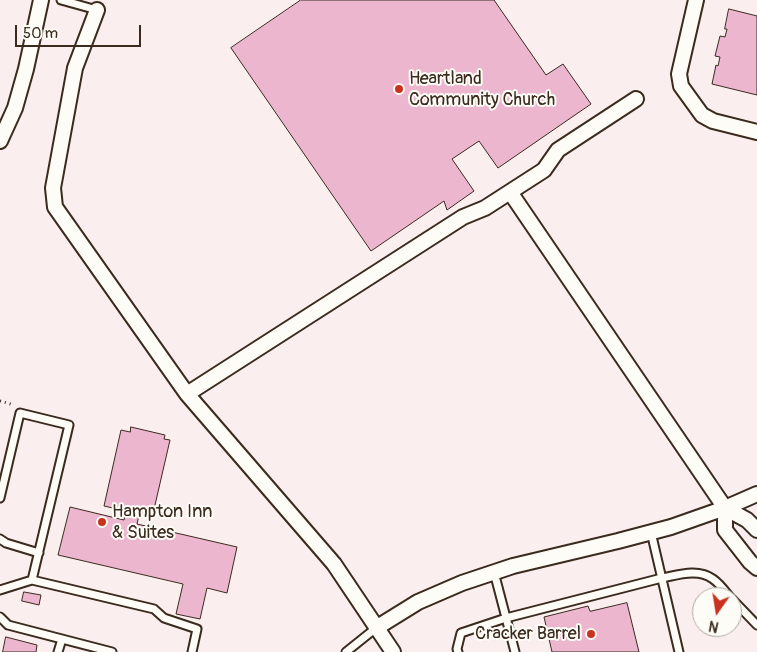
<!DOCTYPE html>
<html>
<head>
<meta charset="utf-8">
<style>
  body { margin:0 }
  #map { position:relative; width:757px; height:652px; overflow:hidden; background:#faeeef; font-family:Pangolin,sans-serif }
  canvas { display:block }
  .north { position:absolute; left:692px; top:587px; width:50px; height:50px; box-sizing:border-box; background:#fdfcf7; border:1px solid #afa8a0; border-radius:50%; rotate:193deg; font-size:14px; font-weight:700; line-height:20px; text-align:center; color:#3b2a1e }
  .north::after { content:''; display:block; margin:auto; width:18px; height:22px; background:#c8321e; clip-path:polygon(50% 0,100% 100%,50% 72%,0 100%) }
  .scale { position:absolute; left:15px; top:25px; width:126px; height:22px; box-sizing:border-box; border:2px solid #3b2a1e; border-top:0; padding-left:6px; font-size:15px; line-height:18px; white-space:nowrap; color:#3b2a1e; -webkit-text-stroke:4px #fdfcf7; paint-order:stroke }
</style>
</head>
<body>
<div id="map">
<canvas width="757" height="652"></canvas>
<div class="north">N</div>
<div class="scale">50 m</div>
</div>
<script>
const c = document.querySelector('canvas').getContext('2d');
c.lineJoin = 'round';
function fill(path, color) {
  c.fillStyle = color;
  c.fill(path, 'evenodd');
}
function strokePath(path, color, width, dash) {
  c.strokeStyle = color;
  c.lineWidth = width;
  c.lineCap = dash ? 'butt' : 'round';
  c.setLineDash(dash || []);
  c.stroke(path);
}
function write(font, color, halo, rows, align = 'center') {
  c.font = font + ' Pangolin,sans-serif';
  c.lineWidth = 4;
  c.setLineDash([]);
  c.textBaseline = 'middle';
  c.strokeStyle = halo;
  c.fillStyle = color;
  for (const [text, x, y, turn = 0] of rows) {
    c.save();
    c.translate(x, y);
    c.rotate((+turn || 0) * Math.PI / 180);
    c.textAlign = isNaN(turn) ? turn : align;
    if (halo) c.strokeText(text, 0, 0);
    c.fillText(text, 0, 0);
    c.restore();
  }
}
const building = new Path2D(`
  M301,0H494L546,75L563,64L591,104L498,168L479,141L452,159L474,191L447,210L444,201L371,251L231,48Z
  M729,9L757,16V95L712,84L716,65L718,66L720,57L715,56L720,36L725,37L727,29H725Z
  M131,427L165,435L164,439L170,440L152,518L139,515L137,524L237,547L227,593L207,588L200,619L176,614L183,584L58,555L70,507L124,520L126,511L104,506L121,430L130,432Z
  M24,592L41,595L39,605L22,601Z
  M627,603L639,652H552L544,617L588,606L590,611Z
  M6,637L37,645L36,652H3Z`);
fill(building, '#edb6cf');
strokePath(building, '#3b2a1e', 1);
const service = new Path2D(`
  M61,0L97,10
  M0,498L20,413L69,425L32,580
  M651,532L679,652
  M0,539L6,543L39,553
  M494,572L515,652
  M0,590L32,580L154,609L164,618L197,629L192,652
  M732,599L757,625
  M0,617L8,625L112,652
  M58,652L62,639
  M346,652L376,628
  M458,652L457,649L461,633L506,618L662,578C678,575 698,568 713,579C720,584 725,591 730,597`);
const minor = new Path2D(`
  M696,0L679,74L681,86L702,115L713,121L757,132
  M97,10L75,68L53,188L55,207L187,394L334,564L393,652
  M0,141L15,108L26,69L41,0
  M510,192L725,508L747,520L757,530
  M187,394L463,217L485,208L544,170L558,150L636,99
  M725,508V530L750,562L757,568
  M376,628L418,602L462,583L513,566L618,541L671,527L725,508L757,494`);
strokePath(service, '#3b2a1e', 11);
strokePath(minor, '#3b2a1e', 18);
strokePath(new Path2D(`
  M0,401L14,405`), '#3b2a1e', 3, [1, 4]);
strokePath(service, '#fdfcf7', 7);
strokePath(minor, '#fdfcf7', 14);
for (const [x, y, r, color] of [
  [399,89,5,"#c8321e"],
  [102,522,5,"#c8321e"],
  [591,634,5,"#c8321e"]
]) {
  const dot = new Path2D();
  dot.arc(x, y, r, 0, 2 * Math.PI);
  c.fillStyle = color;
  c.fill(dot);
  strokePath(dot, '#fdfcf7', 2);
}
write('18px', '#3b2a1e', '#fdfcf7', [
  ["Heartland",409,79],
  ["Community Church",409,100],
  ["Hampton Inn",112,512],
  ["& Suites",112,533],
  ["Cracker Barrel",581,634,"right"]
], 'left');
</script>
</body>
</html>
